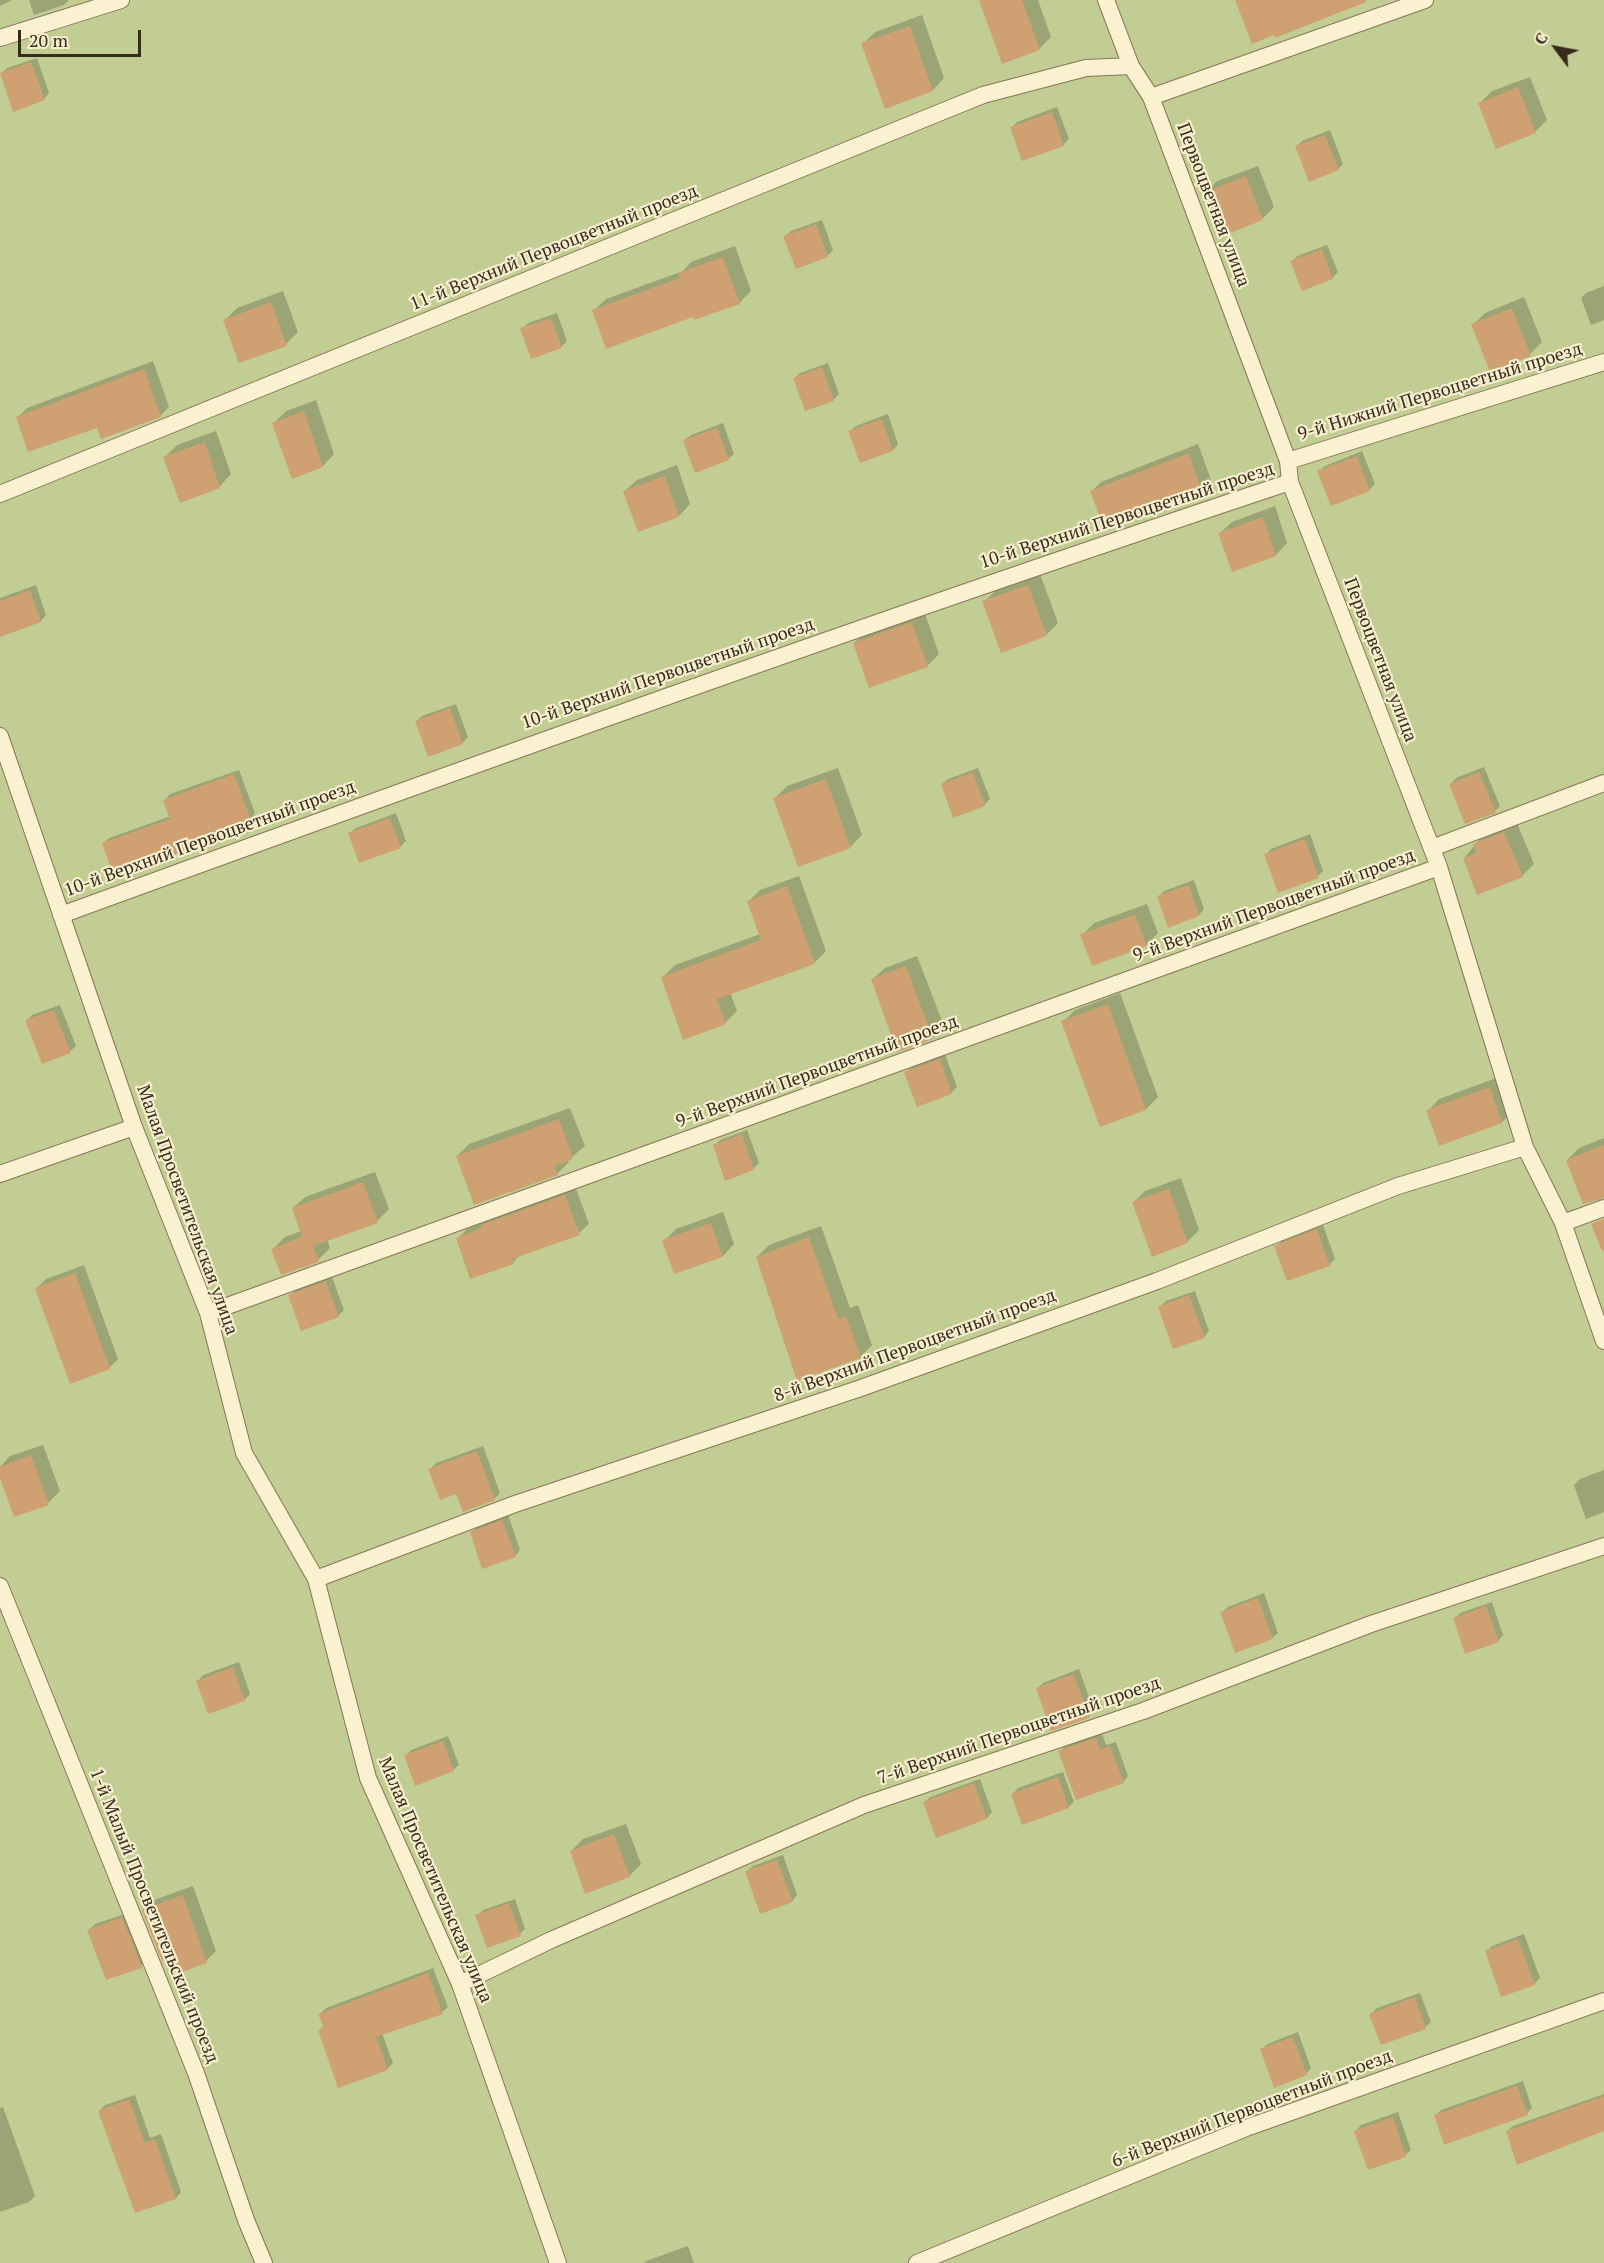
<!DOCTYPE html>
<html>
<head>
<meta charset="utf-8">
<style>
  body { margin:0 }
  #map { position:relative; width:1604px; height:2263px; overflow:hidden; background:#efe5be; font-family:"PT Serif",serif }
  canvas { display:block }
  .north { position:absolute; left:1526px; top:18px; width:60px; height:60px; -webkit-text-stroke:4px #f7eece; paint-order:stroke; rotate:302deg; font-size:16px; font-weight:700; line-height:24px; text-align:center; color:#372b1b }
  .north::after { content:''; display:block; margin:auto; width:21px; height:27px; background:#372b1b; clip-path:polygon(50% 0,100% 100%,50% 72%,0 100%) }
  .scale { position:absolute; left:18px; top:30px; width:123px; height:27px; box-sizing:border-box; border:3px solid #372b1b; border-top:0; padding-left:8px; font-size:18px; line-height:21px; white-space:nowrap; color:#372b1b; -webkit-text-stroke:4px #f7eece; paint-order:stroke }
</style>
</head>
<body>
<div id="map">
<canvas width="1604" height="2263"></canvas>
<div class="north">С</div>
<div class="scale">20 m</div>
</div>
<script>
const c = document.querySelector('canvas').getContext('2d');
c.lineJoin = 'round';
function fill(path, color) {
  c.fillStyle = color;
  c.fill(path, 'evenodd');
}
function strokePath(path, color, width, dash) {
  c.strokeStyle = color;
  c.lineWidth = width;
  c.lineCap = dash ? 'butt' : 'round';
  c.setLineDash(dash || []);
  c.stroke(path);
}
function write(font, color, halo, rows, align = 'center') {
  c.font = font + ' "PT Serif",serif';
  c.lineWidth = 4.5;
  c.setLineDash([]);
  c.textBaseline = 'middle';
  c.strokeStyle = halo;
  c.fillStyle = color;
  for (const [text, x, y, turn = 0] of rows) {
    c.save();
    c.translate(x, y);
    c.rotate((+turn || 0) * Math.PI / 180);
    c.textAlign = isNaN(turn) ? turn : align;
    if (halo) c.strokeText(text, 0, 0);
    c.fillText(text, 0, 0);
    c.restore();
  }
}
fill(new Path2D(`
  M0,0H1604V2263H0Z`), '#c1cd92');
fill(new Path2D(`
  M0,0H12L0,6Z
  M29,0H69L64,5L34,15Z
  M980,0H1038L1051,37L1039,49Z
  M922,15L944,78L933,90L885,107L863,44L875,32Z
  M37,58L49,93L44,99L1,74L7,68Z
  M1530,77L1547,120L1535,132L1480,103L1492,91Z
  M1057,107L1069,139L1063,145L1012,127L1017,122Z
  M1330,130L1343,164L1338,169L1297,147L1302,141Z
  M1258,166L1274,207L1262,219L1205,193L1217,181Z
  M822,220L833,250L827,256L785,236L791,231Z
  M1327,245L1338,272L1332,278L1292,262L1297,256Z
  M735,246L751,291L739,303L694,315L594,310L606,299L683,271L691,262Z
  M1604,286V320L1591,325L1581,298L1586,293Z
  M283,291L298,332L286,344L225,320L237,308Z
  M1524,297L1542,342L1530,354L1491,370L1473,325L1485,313Z
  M557,313L567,341L561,347L522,329L528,323Z
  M153,361L169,407L160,416L97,426L17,418L27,408Z
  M828,363L839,394L833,400L795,378L800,373Z
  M316,400L334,454L323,466L274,423L286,411Z
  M888,414L898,444L893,450L861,462L850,431L856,426Z
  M723,423L734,454L728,459L685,440L691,435Z
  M216,431L231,474L220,486L180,501L165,457L177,445Z
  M1198,444L1211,480L1201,490L1092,491L1101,482Z
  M1362,451L1375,484L1370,489L1332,504L1319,471L1325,466Z
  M677,465L690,504L679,516L639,530L625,491L637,480Z
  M1275,506L1287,543L1276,555L1233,570L1220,533L1232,522Z
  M1040,574L1058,623L1046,635L984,602L996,590Z
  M36,585L46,615L41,621L0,636V598Z
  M924,611L939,654L927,666L854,643L866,631Z
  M456,704L468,737L462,743L417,721L422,716Z
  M1484,767L1500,806L1495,811L1451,784L1456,778Z
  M838,768L862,835L850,847L775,798L787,786Z
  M978,768L990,799L984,805L942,784L948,779Z
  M239,770L255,813L250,819L207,834L208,838L202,843H104L109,838L171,816L165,800L170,794Z
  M396,813L406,841L400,847L350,833L356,828Z
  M1516,821L1534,864L1522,876L1464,858L1486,832Z
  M1310,834L1323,871L1318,876L1266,854L1271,849Z
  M799,876L826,951L814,963L730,992L737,1011L725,1023L663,977L675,965L760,934L748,902L760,890Z
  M1194,880L1204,909L1199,915L1169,926L1159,897L1164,891Z
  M1147,904L1158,933L1146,945L1082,935L1094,923Z
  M917,956L944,1026L932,1038L873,979L885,968Z
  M1120,993L1158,1097L1146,1109L1063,1022L1075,1010Z
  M60,1005L76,1046L70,1051L27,1021L32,1015Z
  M945,1054L957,1087L951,1093L906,1072L912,1067Z
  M1502,1076L1514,1110L1502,1122L1440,1144L1428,1111L1439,1099Z
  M570,1108L585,1146L568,1160L569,1162L557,1174L457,1156L469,1144Z
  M747,1130L759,1163L754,1168L726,1179L714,1146L720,1140Z
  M1604,1138V1197L1567,1160L1579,1148Z
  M375,1172L389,1209L377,1221L327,1239L330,1248L318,1260L273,1249L285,1237L301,1231L293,1208L305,1197Z
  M1181,1178L1199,1230L1187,1242L1133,1203L1145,1191Z
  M575,1186L589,1224L579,1233L521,1254L513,1262L458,1238L467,1229L487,1221L493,1216Z
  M723,1212L734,1244L723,1256L675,1273L664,1241L676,1229Z
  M1323,1225L1335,1259L1329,1265L1276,1246L1282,1241Z
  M821,1226L850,1308L858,1305L872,1345L860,1357L757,1257L769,1245Z
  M84,1265L118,1359L109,1368L37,1288L46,1279Z
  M332,1277L344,1310L338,1316L290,1296L295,1290Z
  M1195,1291L1209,1331L1204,1337L1160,1307L1166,1301Z
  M43,1445L60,1491L48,1503L0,1473V1467L10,1456Z
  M483,1446L500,1493L494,1499L457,1492L430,1469L436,1463Z
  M1604,1470V1512L1586,1519L1574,1485L1580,1479Z
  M508,1515L520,1550L515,1556L471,1533L477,1527Z
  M1264,1593L1278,1633L1272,1638L1222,1612L1228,1607Z
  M1492,1602L1503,1635L1498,1641L1455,1619L1460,1613Z
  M239,1662L250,1694L244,1700L198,1681L203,1675Z
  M1079,1669L1094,1711L1088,1717L1038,1688L1043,1683Z
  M1102,1733L1106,1745L1116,1742L1128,1776L1123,1782L1060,1751L1066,1745Z
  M448,1736L459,1765L453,1770L406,1756L411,1750Z
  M1063,1772L1074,1802L1068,1807L1013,1794L1018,1788Z
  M980,1779L992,1812L987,1818L925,1802L930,1797Z
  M626,1824L641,1864L629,1876L571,1851L583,1839Z
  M783,1855L797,1895L792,1901L747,1871L753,1866Z
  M193,1886L216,1951L206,1961L168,1957L143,1910L154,1900Z
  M515,1899L525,1929L520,1934L477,1916L483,1910Z
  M128,1913L147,1961L141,1966L107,1978L89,1930L95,1924Z
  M1524,1934L1540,1978L1534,1984L1487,1951L1492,1946Z
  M433,1968L448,2007L442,2012L382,2033L393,2063L387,2069L339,2086L320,2030L324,2026L320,2014L326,2008Z
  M1420,1993L1431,2022L1425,2027L1371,2014L1377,2008Z
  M1298,2032L1311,2068L1306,2074L1262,2050L1267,2044Z
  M1523,2081L1532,2108L1527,2113L1435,2116L1441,2110Z
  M1604,2094V2129L1507,2131L1513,2126Z
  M135,2095L150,2138L161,2134L181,2192L176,2198L136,2212L99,2111L105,2105Z
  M3,2107L35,2196L29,2202L0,2212V2108Z
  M1398,2112L1411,2150L1405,2155L1369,2168L1356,2131L1361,2125Z
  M688,2246L694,2263H644L646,2261Z`), '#0003');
fill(new Path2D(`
  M979,0H1022L1040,50L1002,64Z
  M1235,0H1366V2L1275,38L1274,35L1252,44Z
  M910,26L933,91L885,109L861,43Z
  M31,62L45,100L13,112L0,73Z
  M1518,87L1536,133L1496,149L1478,103Z
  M1052,112L1064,146L1022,161L1010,127Z
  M1325,135L1339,170L1309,182L1295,146Z
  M1246,176L1263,220L1220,237L1203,193Z
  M816,224L828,257L796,269L783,236Z
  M1322,249L1333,279L1302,291L1290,261Z
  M723,257L740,304L694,320L693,317L606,349L592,310L680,278L678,273Z
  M271,302L287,346L239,363L223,320Z
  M1512,308L1531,356L1490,372L1471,324Z
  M551,318L562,348L531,359L520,328Z
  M822,367L834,401L805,411L793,378Z
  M144,369L161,417L101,439L97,428L28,452L16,417Z
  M304,411L323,467L292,479L272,423Z
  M882,419L893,451L860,463L848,431Z
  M717,428L729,460L695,473L683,440Z
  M205,442L220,488L180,503L163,457Z
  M1189,453L1202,491L1104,528L1090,491Z
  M1357,456L1370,491L1331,506L1317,471Z
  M665,476L679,517L638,532L623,491Z
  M1263,517L1276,556L1232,572L1218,533Z
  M1028,585L1047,636L1001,653L982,601Z
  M30,590L41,622L0,637V601Z
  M912,622L928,667L869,688L853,643Z
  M450,708L463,744L428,757L415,721Z
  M973,772L985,806L953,818L941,784Z
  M1479,772L1496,813L1465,824L1449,784Z
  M234,774L251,820L201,837L203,845L114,877L102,843L170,819L163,800Z
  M826,779L851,848L798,867L773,798Z
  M390,818L401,848L359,863L348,833Z
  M1504,832L1523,877L1477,895L1463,858L1476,853L1473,844Z
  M1305,839L1319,878L1278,893L1264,854Z
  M1189,885L1199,916L1168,928L1157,896Z
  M787,886L815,964L717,999L726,1024L683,1040L661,977L761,940L747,901Z
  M1135,915L1147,946L1092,966L1080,934Z
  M906,966L933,1039L897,1052L871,979Z
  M1108,1004L1146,1110L1100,1127L1061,1021Z
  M54,1010L71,1053L42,1064L25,1020Z
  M940,1059L952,1094L917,1107L904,1072Z
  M1490,1087L1502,1123L1439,1146L1426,1110Z
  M559,1119L573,1159L554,1166L558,1175L474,1205L456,1156Z
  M742,1134L754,1170L725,1181L713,1145Z
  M1604,1145V1198L1583,1204L1566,1160Z
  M363,1182L378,1223L313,1246L319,1262L281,1275L271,1249L302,1237L292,1208Z
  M1169,1189L1188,1243L1152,1257L1132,1202Z
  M565,1195L580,1235L512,1259L514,1264L470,1279L456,1238L482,1228L481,1225Z
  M1604,1219V1251H1602L1591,1224Z
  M711,1223L723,1257L674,1274L662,1240Z
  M1317,1229L1330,1266L1287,1281L1274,1246Z
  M809,1237L838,1319L846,1316L861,1358L797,1381L756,1257Z
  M75,1273L110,1369L70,1384L35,1288Z
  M326,1281L339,1317L301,1331L288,1295Z
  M1189,1295L1205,1338L1173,1349L1158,1307Z
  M477,1451L495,1500L463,1512L456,1494L440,1500L428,1469Z
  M31,1455L49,1505L14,1517L0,1478V1467Z
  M502,1520L516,1557L482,1569L470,1532Z
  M1258,1598L1273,1639L1235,1653L1220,1612Z
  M1486,1606L1499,1642L1465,1654L1453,1618Z
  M233,1667L245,1701L208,1714L196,1681Z
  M1074,1674L1089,1718L1051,1731L1036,1688Z
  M1096,1738L1100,1750L1110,1746L1124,1783L1076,1800L1058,1751Z
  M443,1741L454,1771L415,1786L404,1755Z
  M1058,1777L1069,1808L1022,1825L1011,1794Z
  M974,1783L987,1819L936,1838L923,1802Z
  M614,1834L630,1877L585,1894L570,1851Z
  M777,1860L793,1902L760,1914L745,1871Z
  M183,1895L207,1963L173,1975L167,1959L162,1961L142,1910Z
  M509,1903L521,1936L487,1948L475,1915Z
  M122,1917L142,1968L106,1980L87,1930Z
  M1518,1939L1535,1985L1501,1997L1485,1951Z
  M428,1973L443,2014L376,2037L388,2070L338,2088L318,2030L324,2028L318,2014Z
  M1415,1997L1426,2029L1381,2045L1369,2014Z
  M1293,2037L1307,2075L1274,2088L1260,2049Z
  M1517,2086L1528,2115L1444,2145L1434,2115Z
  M1604,2096V2131L1517,2165L1506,2131Z
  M129,2099L145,2143L155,2139L176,2199L135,2213L98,2111Z
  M1393,2117L1406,2157L1368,2170L1354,2131Z`), '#cfa172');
const service = new Path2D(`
  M1106,0L1131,66L1151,97L1288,461L1290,482L1439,867L1525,1147L1563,1223L1604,1341
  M0,38L121,0
  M1151,97L1425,0
  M1288,461L1604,362
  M0,494L983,95L1086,68L1131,66
  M0,736L134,1127L208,1313L244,1453L316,1579L368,1778L460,1984L558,2263
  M1432,848L1604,783
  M61,915C470,766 878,619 1290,482
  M0,1174L134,1127
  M1563,1223L1604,1208
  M208,1313L1439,867
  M316,1579L515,1504L861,1388L1157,1281L1398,1186L1525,1147
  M0,1586L196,2073L246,2220L264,2263
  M460,1984L551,1940L864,1805L1143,1711L1371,1624L1604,1546
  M917,2263L1246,2128L1604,2001`);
strokePath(service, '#887556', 18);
strokePath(service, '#faf1d1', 16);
write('18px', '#372b1b', '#f7eece', [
  ["Первоцветная улица",1213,205,69],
  ["11-й Верхний Первоцветный проезд",554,248,-22],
  ["9-й Нижний Первоцветный проезд",1440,392,-17],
  ["10-й Верхний Первоцветный проезд",1127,516,-18],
  ["Первоцветная улица",1380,660,69],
  ["10-й Верхний Первоцветный проезд",668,674,-19],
  ["10-й Верхний Первоцветный проезд",210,839,-20],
  ["9-й Верхний Первоцветный проезд",1274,906,-20],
  ["9-й Верхний Первоцветный проезд",817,1072,-20],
  ["Малая Просветительская улица",187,1210,70],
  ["8-й Верхний Первоцветный проезд",915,1346,-20],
  ["7-й Верхний Первоцветный проезд",1019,1731,-19],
  ["Малая Просветительская улица",435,1880,67],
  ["1-й Малый Просветительский проезд",154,1916,68],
  ["6-й Верхний Первоцветный проезд",1252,2109,-21]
]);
</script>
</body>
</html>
